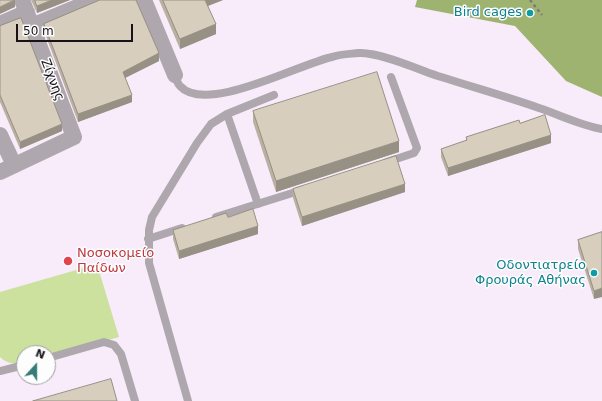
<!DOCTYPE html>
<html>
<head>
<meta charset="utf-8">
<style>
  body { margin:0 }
  #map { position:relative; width:602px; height:401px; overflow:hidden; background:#f8ebfa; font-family:"DejaVu Sans",sans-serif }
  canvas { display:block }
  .north { position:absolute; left:16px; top:345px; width:40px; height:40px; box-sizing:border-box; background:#fdfdfd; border:1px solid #a19fa1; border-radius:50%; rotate:21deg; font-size:11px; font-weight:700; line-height:16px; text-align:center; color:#171218 }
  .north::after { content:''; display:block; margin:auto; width:14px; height:18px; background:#347b73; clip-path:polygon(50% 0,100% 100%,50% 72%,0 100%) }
  .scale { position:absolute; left:16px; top:24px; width:117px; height:18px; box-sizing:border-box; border:2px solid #171218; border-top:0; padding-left:5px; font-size:12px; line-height:14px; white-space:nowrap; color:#171218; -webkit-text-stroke:3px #fdfdfd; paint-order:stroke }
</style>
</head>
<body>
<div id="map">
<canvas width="602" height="401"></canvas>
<div class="north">N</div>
<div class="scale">50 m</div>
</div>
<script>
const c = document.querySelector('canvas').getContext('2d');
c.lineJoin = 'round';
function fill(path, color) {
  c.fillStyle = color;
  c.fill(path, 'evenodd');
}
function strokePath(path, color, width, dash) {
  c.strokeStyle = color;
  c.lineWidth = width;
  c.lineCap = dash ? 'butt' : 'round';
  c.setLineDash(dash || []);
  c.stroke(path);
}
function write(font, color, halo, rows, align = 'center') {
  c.font = font + ' "DejaVu Sans",sans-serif';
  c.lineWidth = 3;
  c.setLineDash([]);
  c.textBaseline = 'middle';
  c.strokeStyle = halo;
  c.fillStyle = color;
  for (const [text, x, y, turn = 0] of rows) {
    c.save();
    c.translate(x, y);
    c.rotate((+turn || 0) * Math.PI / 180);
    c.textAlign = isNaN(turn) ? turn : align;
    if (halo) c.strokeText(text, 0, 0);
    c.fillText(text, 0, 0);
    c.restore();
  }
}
fill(new Path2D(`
  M97,264L119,337L48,357V353H24V363C15,364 7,364 0,357V292Z`), '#cbe19d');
fill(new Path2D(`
  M417,0H602V97L566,81L515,26L415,7Z`), '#9eb36f');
strokePath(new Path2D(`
  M530,0L542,15`), '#7f7680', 2.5, [3, 3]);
strokePath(new Path2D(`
  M175,75C176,78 177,83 180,86C206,115 299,64 332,57C340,54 350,54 359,53C377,52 411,66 429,73C465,85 502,95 539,108C560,115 580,125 602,129
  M227,114L258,204
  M387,162L414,153L417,148L391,77
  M216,217L302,190
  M148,239L182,228
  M48,358L104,342L114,345L121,354L135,401
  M0,371L24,365
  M188,401L149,263V230L152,217L197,143L211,124L227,114L274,95`), '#aea8ae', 8);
strokePath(new Path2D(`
  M144,0L175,75
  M0,24L27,12
  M32,26L94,0
  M0,135L14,165
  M0,172L74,137L22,0`), '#aea8ae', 16);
fill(new Path2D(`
  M31,0H70L37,13Z
  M159,0H223L208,6L216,34L180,49Z
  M98,1L159,61L125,78L132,102L78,122L44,31V24Z
  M0,26L62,131L20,149L0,102Z
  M253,111L399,152L276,192L253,122Z
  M520,123L551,143L448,176L441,157V149L466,141V137Z
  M293,189L405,192L302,226L293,198Z
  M228,217L258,234L179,259L173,239V230Z
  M602,232L594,299L578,249V240Z`), '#bab1a3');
fill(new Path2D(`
  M15,0V7L0,14V7Z
  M52,0H70L37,13V6Z
  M205,0H223L205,7Z
  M216,24V34L180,49V39Z
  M159,53V61L123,79V72Z
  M132,95V102L78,122V114Z
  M62,124V131L20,149V142Z
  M551,135V143L448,176V168Z
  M399,141V152L276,192V181Z
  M405,184V192L302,226V217Z
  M258,226V234L179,259V251Z
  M602,288V297L594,299V291Z`), '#979084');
const building = new Path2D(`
  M0,0H14L0,7Z
  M35,0H52L37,6Z
  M100,0H136L159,53L123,72L132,95L78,114L44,24Z
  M163,0H205L216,24L180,39Z
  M21,18L62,124L20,142L0,95V26Z
  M377,72L399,141L276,181L253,111Z
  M545,115L551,135L448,168L441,149L467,140L466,137L519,120L520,123Z
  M396,156L405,184L302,217L293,189Z
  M253,209L258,226L179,251L173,230L226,213L228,217Z
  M602,232V288L594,291L578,240Z
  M111,379L117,401H33Z`);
fill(building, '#d8cebd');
strokePath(building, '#979084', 1);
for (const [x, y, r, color] of [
  [530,13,4,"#0f9aa8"],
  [68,261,5,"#e0444e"],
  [594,273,4,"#0f9aa8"]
]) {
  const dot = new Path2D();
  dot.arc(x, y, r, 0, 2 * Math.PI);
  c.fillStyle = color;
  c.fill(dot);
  strokePath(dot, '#fdfdfd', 1.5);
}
write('13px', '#0d838f', '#fdfdfd', [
  ["Bird cages",522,13],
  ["Οδοντιατρείο",586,266],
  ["Φρουράς Αθήνας",586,281]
], 'right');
write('13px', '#171218', '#fdfdfd', [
  ["Ζίχνης",52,80,69]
]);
write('13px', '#be3a42', '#fdfdfd', [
  ["Νοσοκομείο",77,254],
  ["Παίδων",77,269]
], 'left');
</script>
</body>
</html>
